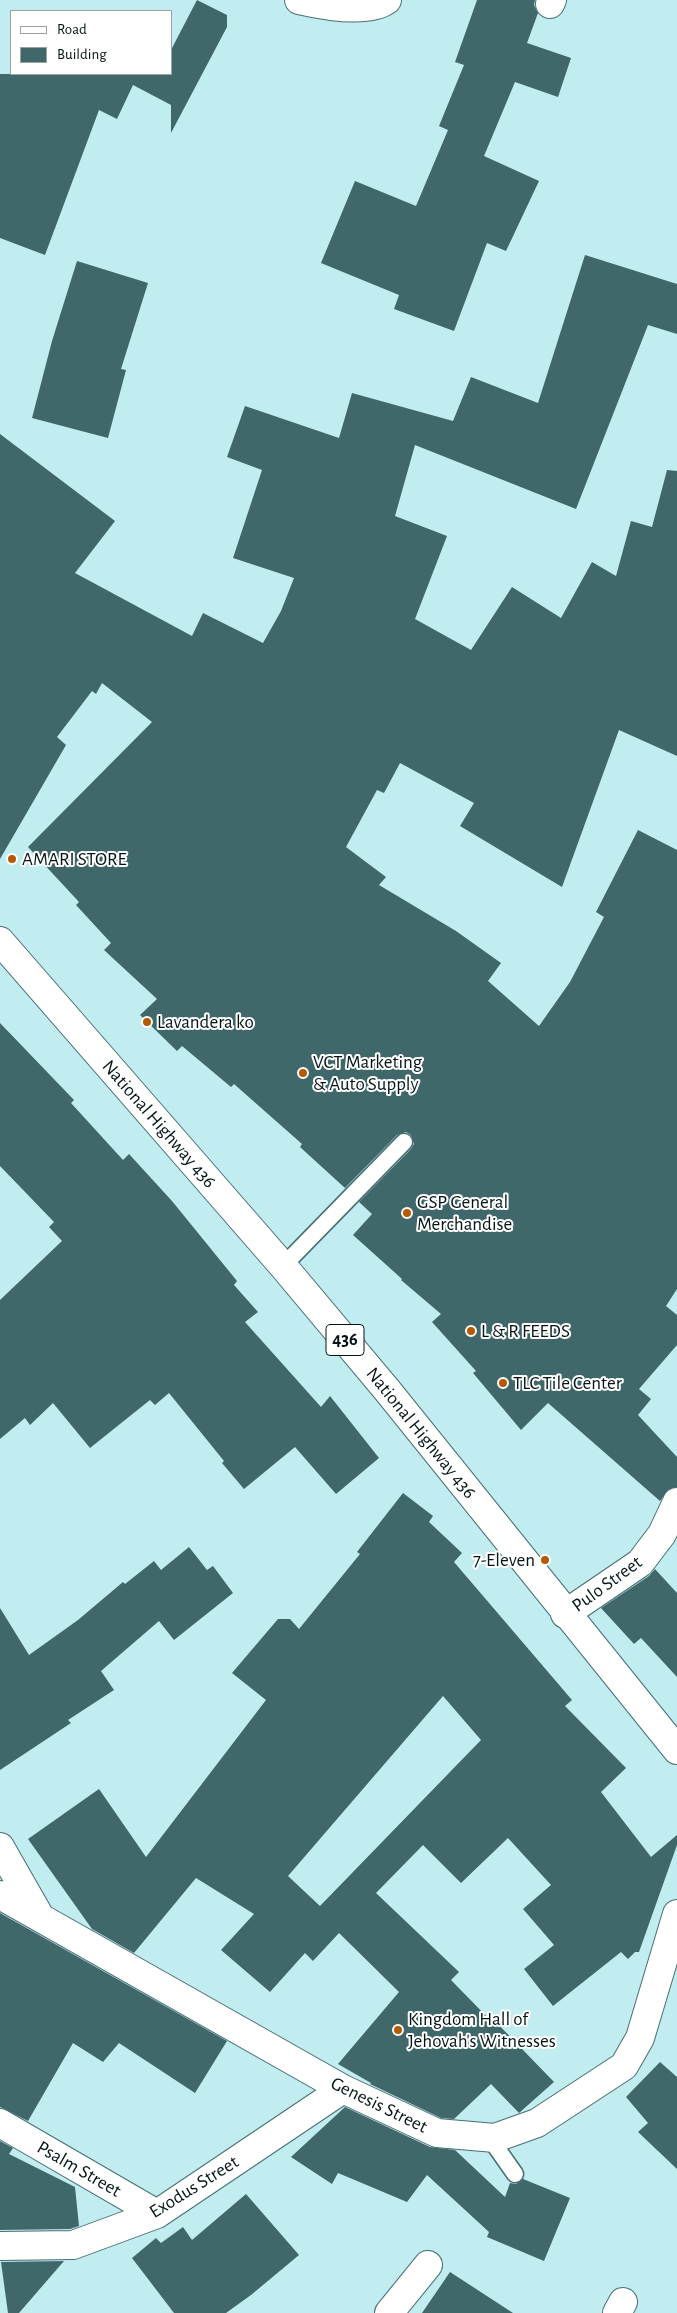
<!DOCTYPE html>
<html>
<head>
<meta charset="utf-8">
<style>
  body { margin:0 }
  #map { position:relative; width:677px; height:2313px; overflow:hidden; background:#c1ecf0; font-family:"Alegreya Sans",sans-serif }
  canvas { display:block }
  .legend { position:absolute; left:10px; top:10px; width:162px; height:65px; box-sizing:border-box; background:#fff; border:1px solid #9ba1a1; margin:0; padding:6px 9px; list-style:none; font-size:15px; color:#041415 }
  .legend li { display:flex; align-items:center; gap:10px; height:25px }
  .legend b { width:25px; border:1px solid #9ba1a1 }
</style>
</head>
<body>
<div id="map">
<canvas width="677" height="2313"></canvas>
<ul class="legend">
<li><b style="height:6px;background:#fff"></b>Road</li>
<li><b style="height:14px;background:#40676a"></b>Building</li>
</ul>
</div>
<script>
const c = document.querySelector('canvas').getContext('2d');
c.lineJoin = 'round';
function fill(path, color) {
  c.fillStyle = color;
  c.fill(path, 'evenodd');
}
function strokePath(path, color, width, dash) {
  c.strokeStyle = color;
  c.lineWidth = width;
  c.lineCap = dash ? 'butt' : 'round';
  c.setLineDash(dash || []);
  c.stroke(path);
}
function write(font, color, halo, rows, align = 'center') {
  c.font = font + ' "Alegreya Sans",sans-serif';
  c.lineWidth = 4;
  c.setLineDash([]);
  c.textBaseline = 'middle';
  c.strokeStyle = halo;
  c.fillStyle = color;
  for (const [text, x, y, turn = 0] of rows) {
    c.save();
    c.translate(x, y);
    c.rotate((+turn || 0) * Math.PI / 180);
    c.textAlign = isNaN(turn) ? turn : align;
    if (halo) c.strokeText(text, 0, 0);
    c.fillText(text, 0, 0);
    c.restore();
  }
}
fill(new Path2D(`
  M197,0L227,15V27L171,133V105L133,85L117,119L99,110L45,255L0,238V74H171V50Z
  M477,0H535L534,5L538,13L527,43L571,58L558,97L515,82L484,156L539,181L506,251L487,243L454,331L394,309L399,295L321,263L355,181L416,206L448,130L439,126L464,65L455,62Z
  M585,255L677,284V334L648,325L576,509L415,445L395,516L447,536L415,619L471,650L512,587L561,618L592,562L616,576L631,521L652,527L667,470L677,471V756L619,730L562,887L460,826L474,803L400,763L384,793L377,790L346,847L386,877L379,885L456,931L501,963L488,981L539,1026L570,982L604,917L596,912L638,830L677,850V1289L666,1306L677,1315V1345L639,1389L651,1399L638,1415L677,1457V1487L668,1490L660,1501L548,1403L521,1430L473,1373L476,1371L432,1322L441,1314L401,1280L402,1279L353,1235L372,1214L359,1202L411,1149L414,1144L411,1135L406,1132L397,1135L345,1188L300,1147L302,1144L234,1084L231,1087L182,1046L177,1051L140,1015L157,999L104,950L111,943L76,905L79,902L28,847L152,722L102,683L96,694L92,691L57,737L66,745L0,859V434L115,521L75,573L192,636L203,613L263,643L281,611L294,578L233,558L262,470L227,457L245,406L339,438L352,393L453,421L471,377L538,403Z
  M77,261L148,283L121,369L126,370L108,438L32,418L52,341Z
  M0,1023L74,1100L71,1103L123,1160L129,1154L172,1201L237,1281L234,1285L258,1312L245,1322L321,1407L330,1396L379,1458L336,1494L295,1447L244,1489L222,1463L224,1461L169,1393L155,1405L150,1400L90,1448L53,1403L30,1425L25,1418L0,1439V1300L62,1241L49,1227L54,1222L0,1166Z
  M403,1493L433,1516L429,1522L462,1553L454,1562L572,1700L565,1706L626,1768L601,1792L651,1857L677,1835V1845L639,1952H635L628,1959L621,1952L553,2006L524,1969L554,1945L523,1909L551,1885L508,1838L461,1883L423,1845L376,1893L459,1972L451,1980L492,2022L494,2020L554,2082L519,2113L491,2084L454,2119L441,2118L370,2084L371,2083L338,2064L399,1992L339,1933L313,1961L305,1953L270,1992L221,1950L254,1914L196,1878L134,1953L92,1929L28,1839L99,1789L146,1857L266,1700L232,1673L278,1619H290L299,1629L360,1554L357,1552ZM443,1696L481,1740L320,1906L288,1876Z
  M189,1547L207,1570L213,1566L233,1593L174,1640L159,1621L101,1671L114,1690L68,1720L71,1723L0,1770V1608L29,1655L78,1620L123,1582L125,1584L154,1561L161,1570Z
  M655,1569L677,1593V1677L641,1638L634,1644L601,1608L649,1576Z
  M0,1913L227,2041L195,2093L119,2043L103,2062L73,2043L28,2121L0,2107Z
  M660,2062L677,2077V2169L638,2132L648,2123L626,2097Z
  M345,2107L430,2147L455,2150L505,2197L510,2183L516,2184L523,2179L570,2198L544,2261L487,2237L489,2232L427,2175L407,2202L338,2173L332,2184L291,2157Z
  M0,2141L13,2148L9,2154L75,2187L79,2226L70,2229L0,2230Z
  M246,2194L299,2255L251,2295L226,2313H174L132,2258L156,2238L161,2243L183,2227L192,2240Z
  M64,2261L19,2313H8L1,2262Z
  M450,2272L513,2313H422Z`), '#40676a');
const lane = new Path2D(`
  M283,1266L404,1142
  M495,2138L496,2147L515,2174`);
const street = new Path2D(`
  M299,0C321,5 369,14 387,0
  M550,4L552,0
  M565,1614L640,1563L662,1534L677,1502
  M0,1847L40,1917
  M0,1895L343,2089L437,2133L495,2138L537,2123L624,2066L640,2038L677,1914
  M0,2123L157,2214
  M0,2246L73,2245L157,2214L343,2089
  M389,2313L428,2265
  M617,2313L623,2302`);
const primary = new Path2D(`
  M0,941L283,1266L387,1390L677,1750`);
strokePath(lane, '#476f72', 19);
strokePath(street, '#476f72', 30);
strokePath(primary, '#476f72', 30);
strokePath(lane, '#fff', 16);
strokePath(street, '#fff', 28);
strokePath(primary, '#fff', 28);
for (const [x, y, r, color] of [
  [12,859,5,"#b65903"],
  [147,1022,5,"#b65903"],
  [303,1073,5,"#b65903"],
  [407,1213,5,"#b65903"],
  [471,1331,5,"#b65903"],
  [503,1383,5,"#b65903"],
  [545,1560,5,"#b65903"],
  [398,2030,5,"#b65903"]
]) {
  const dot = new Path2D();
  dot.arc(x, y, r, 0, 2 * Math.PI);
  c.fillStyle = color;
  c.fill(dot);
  strokePath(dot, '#fff', 2);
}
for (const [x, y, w] of [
  [345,1340,38]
]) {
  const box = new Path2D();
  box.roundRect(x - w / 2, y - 15.5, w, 31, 4);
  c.fillStyle = '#fff';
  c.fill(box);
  strokePath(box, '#041415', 1);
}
write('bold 18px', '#041415', null, [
  ["436",345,1340]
]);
write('19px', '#041415', '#fff', [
  ["AMARI STORE",22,859],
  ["Lavandera ko",157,1022],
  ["VCT Marketing",313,1062],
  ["& Auto Supply",313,1084],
  ["GSP General",417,1202],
  ["Merchandise",417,1224],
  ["L & R FEEDS",481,1331],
  ["TLC Tile Center",513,1383],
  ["7-Eleven",535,1560,"right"],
  ["Kingdom Hall of",408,2019],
  ["Jehovah's Witnesses",408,2041]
], 'left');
write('19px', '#041415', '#fff', [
  ["National Highway 436",159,1124,49],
  ["National Highway 436",421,1433,51],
  ["Pulo Street",607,1584,-36],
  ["Genesis Street",379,2105,26],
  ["Psalm Street",79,2169,30],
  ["Exodus Street",194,2187,-32]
]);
</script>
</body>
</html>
